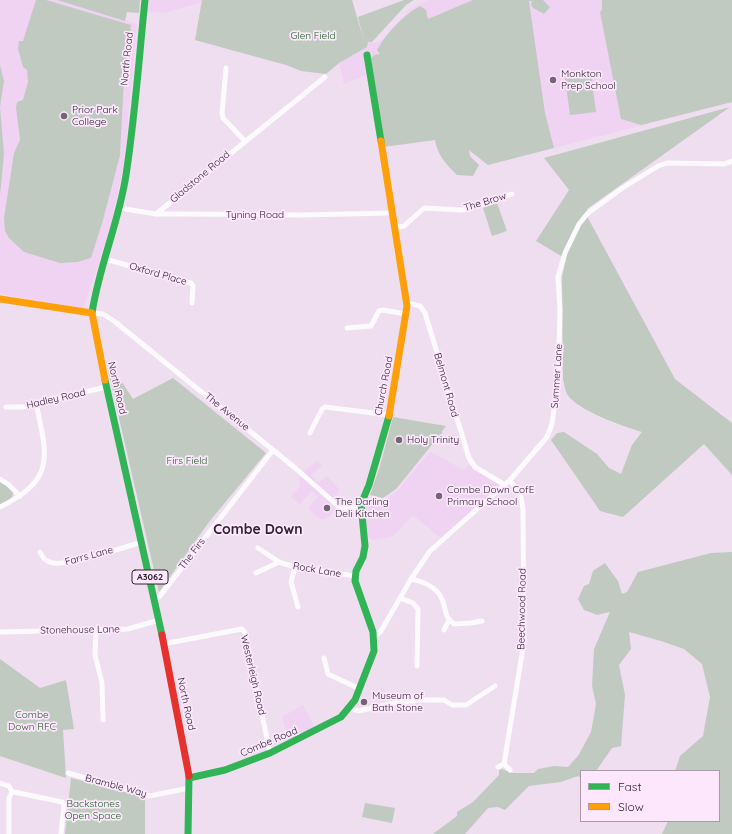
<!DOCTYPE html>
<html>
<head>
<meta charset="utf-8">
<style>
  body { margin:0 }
  #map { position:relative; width:732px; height:834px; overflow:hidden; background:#efddf0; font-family:Quicksand,sans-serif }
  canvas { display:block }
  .legend { position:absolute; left:580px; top:770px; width:140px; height:52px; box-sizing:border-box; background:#fce7fd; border:1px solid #aa99ab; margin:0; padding:5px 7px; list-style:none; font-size:12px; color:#302431 }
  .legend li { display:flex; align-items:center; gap:8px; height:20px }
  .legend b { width:20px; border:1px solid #aa99ab }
</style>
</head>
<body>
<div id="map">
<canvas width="732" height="834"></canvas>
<ul class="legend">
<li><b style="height:5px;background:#30b455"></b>Fast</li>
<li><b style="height:5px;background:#ff9f0a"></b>Slow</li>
</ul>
</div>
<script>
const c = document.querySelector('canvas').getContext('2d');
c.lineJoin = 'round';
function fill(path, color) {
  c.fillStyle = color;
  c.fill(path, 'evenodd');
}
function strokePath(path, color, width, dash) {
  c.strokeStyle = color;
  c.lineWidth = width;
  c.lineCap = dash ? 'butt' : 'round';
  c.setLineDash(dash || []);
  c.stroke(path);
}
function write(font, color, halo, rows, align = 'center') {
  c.font = font + ' Quicksand,sans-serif';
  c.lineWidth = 3.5;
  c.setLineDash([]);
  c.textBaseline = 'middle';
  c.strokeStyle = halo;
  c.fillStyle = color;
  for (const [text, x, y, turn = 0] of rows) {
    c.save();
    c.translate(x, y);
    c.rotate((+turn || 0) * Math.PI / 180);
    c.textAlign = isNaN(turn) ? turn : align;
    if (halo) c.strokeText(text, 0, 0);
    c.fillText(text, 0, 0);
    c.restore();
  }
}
fill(new Path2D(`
  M0,0H57L137,24L124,164L109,233L83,309L0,294Z
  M149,0H352L364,41L373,43L382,40L410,9L429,0H732V102L488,165L452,138L383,147L372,73L344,84L339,63L326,74L301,71L286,65L195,40L202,2L164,13L148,11Z
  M430,452L464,470L469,465L499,485L441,538L413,515L393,536L374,540L368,538L363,505L368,497L383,500L394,494Z
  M317,460L322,466L311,475L318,483L327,476L339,489V493L330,504L335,509L329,517L321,520L308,508L318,497L312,491L300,504L291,497L300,486L299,478L304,471Z
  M303,705L315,728L289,741L282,717Z`), '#f0d3f2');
fill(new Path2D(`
  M36,0H46L131,25L124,79L120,155L103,220L91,258L77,262L60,263L24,252L9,238L5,231L4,218L14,153L20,140L16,107L17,102L23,100L28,82L27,70L23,67L18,49L19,41H23Z
  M57,0H140L139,13L127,12L125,21Z
  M202,0H352L364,41L358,17L404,0H414L406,5L372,42H368L367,47L339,63L326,74L301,71L286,65L195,40Z
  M473,0H543L550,7L544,14L533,8L531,5L532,1H529L545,113L554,148L488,165L469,150L470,156L479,165L473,176L457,175C446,164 438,156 435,140L383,147L371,58L374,55L380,54L377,50C386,33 404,15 420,6L426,10L429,24L428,19Z
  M602,0H732V102L641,125L621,119L600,12L602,10Z
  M0,65L4,81L0,107L4,154L0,195Z
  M591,74L596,112L570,115L565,78Z
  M730,107L587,209L588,218L675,379L732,423V475L704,444L623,517L600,511L551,440L557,433L564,432L597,454L609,468L621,474L632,445L642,432C625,427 576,410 567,394C565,390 564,383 563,379L562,277L566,259L536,241L569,190L544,158Z
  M497,203L507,231L492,236L483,208Z
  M112,367L133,399L173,378L266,453L209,522L159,592L108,370Z
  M393,417L446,426L442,431V435H440L396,489L383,498L370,495L380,466Z
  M0,480L13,491C14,499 6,502 0,505Z
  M732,552V834H662L668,821H719V771H675L680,756L703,736L710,697L702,664L684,649L661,641L629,632L631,649L619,665L625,695L621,746L612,748L596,771H581V778L578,776L561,782L529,786L505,810L498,807L488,808L465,834H433L457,816V812L473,802L499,775V770L502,769L512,773H534L538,769L554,766L568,767L578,756L591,732L596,704L592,686L594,649L610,612L597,615L584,610L578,599L584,586L589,584L593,571L605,563L618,581L622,594L627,592L638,572L711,553Z
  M0,659L40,688L66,680L74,729L63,730L66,778L0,756Z
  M71,778L145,797V834H65Z
  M365,803L395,808L392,823L362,817Z`), '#c0cac1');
strokePath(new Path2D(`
  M226,68L222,113L223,118L244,140
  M119,208L156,214H184L301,215L391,213
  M156,214L325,77
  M394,228L404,226L424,208L461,210L470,209L512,194
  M105,259L191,283L193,286L192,303
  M407,303L420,306L425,313L469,458L475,467L505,485
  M92,313L103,314L114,321L294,467L337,505C346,510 352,509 361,504
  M347,328L371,326L379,311L383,310L406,314
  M6,407H23L106,387
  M310,433L322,409L325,407L389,415
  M0,479L8,484L20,496
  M0,507C55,480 48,457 36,404
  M258,548L279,562
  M40,552C43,558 46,562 53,563C66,566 126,547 142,542
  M295,567L291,582L298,607
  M256,573L279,562L295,567L355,576
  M411,579C426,582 440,588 444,605C446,613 446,618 454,624L471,623L482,621
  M400,598L413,603L418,609L417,666
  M155,599L160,596L273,450
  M96,630L95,655L102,683L103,720
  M444,630L449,620
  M0,632L128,629L159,620
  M374,637L381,631L411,579L430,551L510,480L547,437L552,424L558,381L560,310L558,277L565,253L579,224L588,213L621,189L658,166L667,163L724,164L732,161
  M163,644L242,629L245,633L270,753
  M324,658L328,674L360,689
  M349,708L358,711L400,702L422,700H444L452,705H466L495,686
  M504,764L510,770
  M498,767L504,764L524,642L523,510L521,497L510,480
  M68,773L150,796L189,788
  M0,783L9,786L12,792
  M9,834V798L12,792H14L62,802L64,805L61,834`), '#fdfafd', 5);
strokePath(new Path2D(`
  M367,55L381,141
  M92,313C99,266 119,222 126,175C135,117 139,58 145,0
  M105,380L162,635
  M189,778L225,770L270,753L341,717L355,700L374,651L373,632L355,581L356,571L363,557L365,546L361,504L369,485L389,416
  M188,834L189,776`), '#30b455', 7);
strokePath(new Path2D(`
  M381,141L407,306L389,416
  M0,299L92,313L105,380`), '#ff9f0a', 7);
strokePath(new Path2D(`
  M162,635L189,776`), '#e5322d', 7);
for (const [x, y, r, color] of [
  [553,80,4,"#736574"],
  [64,116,4,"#736574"],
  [399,440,4,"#736574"],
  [439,496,4,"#736574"],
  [327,508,4,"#736574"],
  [364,702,4,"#736574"]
]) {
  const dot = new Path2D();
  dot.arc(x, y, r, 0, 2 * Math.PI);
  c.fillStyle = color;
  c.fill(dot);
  strokePath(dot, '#fce7fd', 1.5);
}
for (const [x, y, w] of [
  [150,577,36]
]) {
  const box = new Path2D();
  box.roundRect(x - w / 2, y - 7, w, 14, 3);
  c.fillStyle = '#fce7fd';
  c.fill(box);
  strokePath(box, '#302431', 1);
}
write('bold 9px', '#302431', null, [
  ["A3062",150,577]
]);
write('10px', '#206025', '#fce7fd', [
  ["Glen Field",313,36],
  ["Firs Field",187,461],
  ["Combe",32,715],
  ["Down RFC",32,727],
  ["Backstones",93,804],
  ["Open Space",93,816]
]);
write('10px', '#302431', '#fce7fd', [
  ["North Road",127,59,-84],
  ["Gladstone Road",200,177,-40],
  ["The Brow",485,202,-17],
  ["Tyning Road",255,215],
  ["Oxford Place",158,274,16],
  ["Summer Lane",557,376,-86],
  ["Belmont Road",446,385,74],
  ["Church Road",384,386,-79],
  ["North Road",117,388,77],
  ["Hadley Road",56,399,-13],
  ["The Avenue",227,412,39],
  ["The Firs",192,554,-53],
  ["Farrs Lane",89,556,-15],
  ["Rock Lane",317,570,10],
  ["Beechwood Road",522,609,-89],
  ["Stonehouse Lane",80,630,-1],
  ["Westerleigh Road",253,675,77],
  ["North Road",186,704,78],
  ["Combe Road",269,742,-23],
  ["Bramble Way",116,786,15]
]);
write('10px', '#302431', '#fce7fd', [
  ["Monkton",561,74],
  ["Prep School",561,86],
  ["Prior Park",72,110],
  ["College",72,122],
  ["Holy Trinity",407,440],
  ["Combe Down CofE",447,490],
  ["Primary School",447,502],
  ["The Darling",335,502],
  ["Deli Kitchen",335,514],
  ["Museum of",372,696],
  ["Bath Stone",372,708]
], 'left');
write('bold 14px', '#302431', '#fce7fd', [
  ["Combe Down",258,530]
]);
</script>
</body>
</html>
